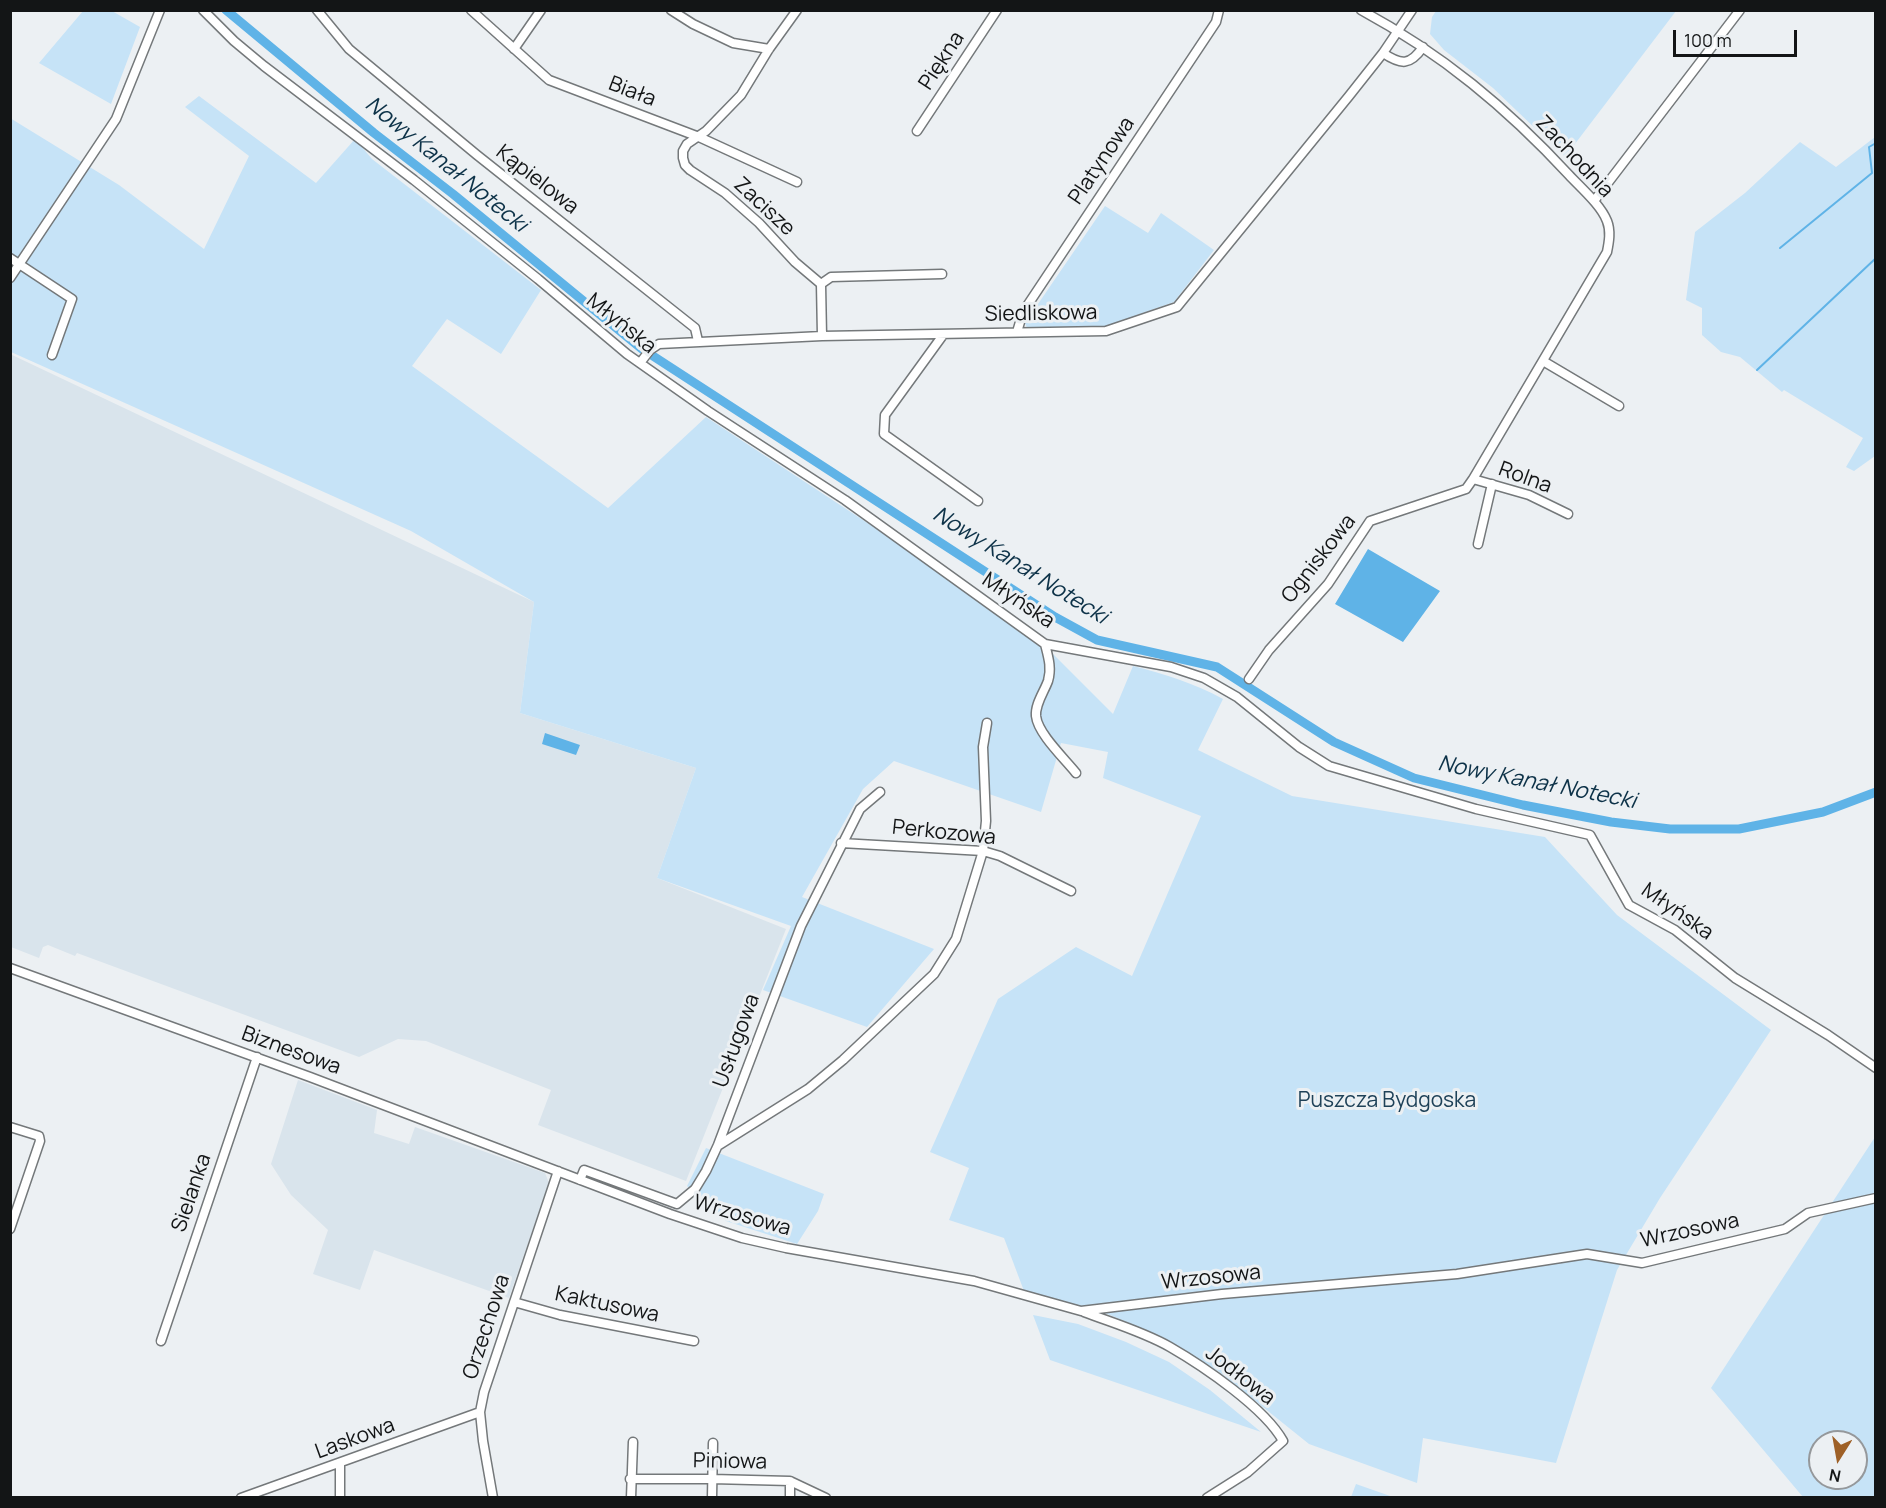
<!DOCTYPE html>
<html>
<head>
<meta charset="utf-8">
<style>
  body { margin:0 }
  #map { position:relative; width:1886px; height:1508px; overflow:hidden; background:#ecf0f3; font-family:Manrope,sans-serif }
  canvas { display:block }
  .frame { position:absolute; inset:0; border:12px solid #131516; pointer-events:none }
  .north { position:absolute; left:1808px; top:1430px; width:60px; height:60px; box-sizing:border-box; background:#ecf0f3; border:2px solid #95989b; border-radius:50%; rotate:191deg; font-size:16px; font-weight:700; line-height:24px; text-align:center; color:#131516 }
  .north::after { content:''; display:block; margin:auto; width:21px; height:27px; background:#9e6027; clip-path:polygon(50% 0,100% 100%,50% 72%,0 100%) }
  .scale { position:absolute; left:1673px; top:30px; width:124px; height:27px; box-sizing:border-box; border:3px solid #131516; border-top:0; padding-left:8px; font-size:18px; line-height:21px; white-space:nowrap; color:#131516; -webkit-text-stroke:4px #ecf0f3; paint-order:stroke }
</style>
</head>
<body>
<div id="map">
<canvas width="1886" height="1508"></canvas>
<div class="frame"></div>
<div class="north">N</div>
<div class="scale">100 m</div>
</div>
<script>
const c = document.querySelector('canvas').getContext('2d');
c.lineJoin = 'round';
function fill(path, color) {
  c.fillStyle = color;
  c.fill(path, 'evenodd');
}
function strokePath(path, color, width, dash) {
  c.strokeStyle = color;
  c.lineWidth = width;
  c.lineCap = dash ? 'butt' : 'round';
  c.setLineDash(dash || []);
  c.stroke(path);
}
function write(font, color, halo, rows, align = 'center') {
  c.font = font + ' Manrope,sans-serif';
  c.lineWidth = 6;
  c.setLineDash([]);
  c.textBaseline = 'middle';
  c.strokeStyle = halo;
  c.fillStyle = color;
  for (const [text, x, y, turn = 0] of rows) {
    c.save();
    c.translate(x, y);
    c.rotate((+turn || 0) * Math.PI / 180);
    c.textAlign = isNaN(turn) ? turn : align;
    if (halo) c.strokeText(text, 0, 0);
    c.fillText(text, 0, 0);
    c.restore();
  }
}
fill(new Path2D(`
  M10,354L534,602L520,713L696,768L657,878L786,929L686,1181L538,1125L551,1090L426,1041L398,1039L359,1057L77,953L75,956L48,945L43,947L39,958L11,947Z
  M298,1080L377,1110L374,1133L409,1144L415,1127L545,1173L549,1183L509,1298L374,1250L360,1290L313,1274L328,1230L291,1195L271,1164Z`), '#d9e4ec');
fill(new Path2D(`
  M83,11H112L140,27L111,104L39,63Z
  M1436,11V10L1676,11L1565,157L1493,88L1444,50L1430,34L1432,17Z
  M199,96L316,183L355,139L372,159L541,290L501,354L447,319L412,366L608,508L706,417L1026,627L1113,714L1133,666C1164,674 1194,683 1223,699L1198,750L1292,796L1545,837L1617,915L1771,1030L1660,1198L1617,1270L1556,1463L1423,1438L1417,1483L1309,1444L1218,1371L1162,1337L1105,1313L1024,1291L1004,1238L949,1220L969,1168L930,1152L998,999L1076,947L1132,976L1201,816L1103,778L1108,752L1061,743L1041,812L894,761L863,789L802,897L934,949L867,1027L763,990L791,926L657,878L696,768L520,713L534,602L411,531L11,352L10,118L119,185L204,249L249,156L185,107Z
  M1875,137V456L1854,471L1846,467L1863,438L1784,390L1782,392L1740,357L1721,352L1702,335V308L1686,300L1695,232L1745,193L1800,142L1836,167Z
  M1105,206L1148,233L1161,213L1214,250L1174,302L1106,326L1027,328L1025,323Z
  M1875,1137V1497H1803L1711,1388ZM1820,1442H1856V1478H1820Z
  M706,1148L824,1194L818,1211L797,1244L726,1221L687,1186Z
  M1033,1315L1078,1324L1126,1342L1169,1362L1210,1390L1261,1432L1050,1360Z
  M1356,1484L1393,1497H1351Z`), '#c6e3f7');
fill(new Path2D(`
  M1368,549L1440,591L1403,642L1335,604Z
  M545,733L580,745L576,755L542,744Z`), '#5fb3e7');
strokePath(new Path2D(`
  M1780,248L1872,173L1869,147L1876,143
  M1757,370L1876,258`), '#5fb3e7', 2);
strokePath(new Path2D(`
  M226,10L374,133L453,194L642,349
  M653,356L1055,617L1097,640L1217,667L1334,742L1414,778L1523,805L1611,822L1670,829H1739L1823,812L1876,792`), '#5fb3e7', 9);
const minor = new Path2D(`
  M203,10L234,41L264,66L414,180L538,279L627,354L708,411L845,500L1045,644L1171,667L1204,678L1237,697L1299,747L1329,766L1476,809L1590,835L1629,905L1675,930L1735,978L1828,1035L1876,1068
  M317,10L349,49L477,155L695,328L698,341
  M471,10L549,80L699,137L797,182
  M671,10L693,24L733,43L769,49
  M797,10L769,49L741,95L706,131L687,144L683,151V158L685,165L690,170L725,193L759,223L795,262L821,284
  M1361,10C1442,54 1507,108 1569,175C1580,187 1601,205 1607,221C1611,231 1609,242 1607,252L1473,479L1529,495L1568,514
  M514,49L541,10
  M1383,53C1401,65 1410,66 1423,47
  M917,131L997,10
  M1594,201L1740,10
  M10,258L72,299L52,355
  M10,278L116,119L160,10
  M1017,332L1023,312L1216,22L1219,10
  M943,335L885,415L884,434L978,501
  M822,336L821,284L831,277L942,274
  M1543,361L1619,406
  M640,363L650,350L659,344L822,336L1106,331L1177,307L1349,96L1383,53L1412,10
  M1478,544L1492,484
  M1045,644C1048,656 1052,668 1048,681C1044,692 1035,704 1036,716C1038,734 1065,759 1076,773
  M1249,679L1269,650L1328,584L1370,521L1466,489L1473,479
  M841,843L983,851L1000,856L1071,891
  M10,968L310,1077L670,1214L742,1238L786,1248L974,1281L1081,1311L1222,1294L1457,1274L1587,1254L1642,1263L1785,1229L1808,1213L1876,1198
  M10,1127L39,1136L40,1141L10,1229
  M719,1145L808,1089L843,1060L934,974L956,939L983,851L986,821L983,747L987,723
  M580,1180L584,1170L677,1204L695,1189L706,1171L718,1145L801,926L860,809L880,792
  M514,1302L560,1315L694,1341
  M1084,1312C1113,1323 1144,1332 1170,1347C1203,1366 1265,1408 1283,1441L1248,1472L1207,1498
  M161,1341L257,1057
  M340,1463V1498
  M630,1479H712L790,1481L826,1498
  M241,1498L480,1412
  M493,1498L483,1441L480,1412L484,1392L558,1171
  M631,1498L633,1442
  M712,1498L713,1443
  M790,1498V1481`);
strokePath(minor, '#74787a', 11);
strokePath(minor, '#fff', 8);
write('21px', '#131516', '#ecf0f3', [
  ["Piękna",942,61,-57],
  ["Biała",632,92,21],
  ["Zachodnia",1574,157,47],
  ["Platynowa",1102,161,-56],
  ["Kąpielowa",537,180,38],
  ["Zacisze",764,207,43],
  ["Siedliskowa",1041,314,-1],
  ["Młyńska",621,324,39],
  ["Rolna",1525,478,20],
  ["Ogniskowa",1319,559,-52],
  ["Młyńska",1018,601,34],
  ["Perkozowa",944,833,6],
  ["Młyńska",1677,912,35],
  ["Usługowa",737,1041,-70],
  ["Biznesowa",291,1051,20],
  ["Sielanka",192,1193,-71],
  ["Wrzosowa",742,1216,16],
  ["Wrzosowa",1690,1231,-12],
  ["Wrzosowa",1211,1278,-6],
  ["Kaktusowa",607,1305,12],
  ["Orzechowa",487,1327,-72],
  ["Jodłowa",1240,1376,38],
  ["Laskowa",355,1439,-20],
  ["Piniowa",730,1462,1]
]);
write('21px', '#1e4158', '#ecf0f3', [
  ["Puszcza Bydgoska",1387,1101]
]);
write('italic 22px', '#0d3248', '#ecf0f3', [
  ["Nowy Kanał Notecki",446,165,39],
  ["Nowy Kanał Notecki",1020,566,32],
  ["Nowy Kanał Notecki",1537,783,11]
]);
</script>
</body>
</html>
